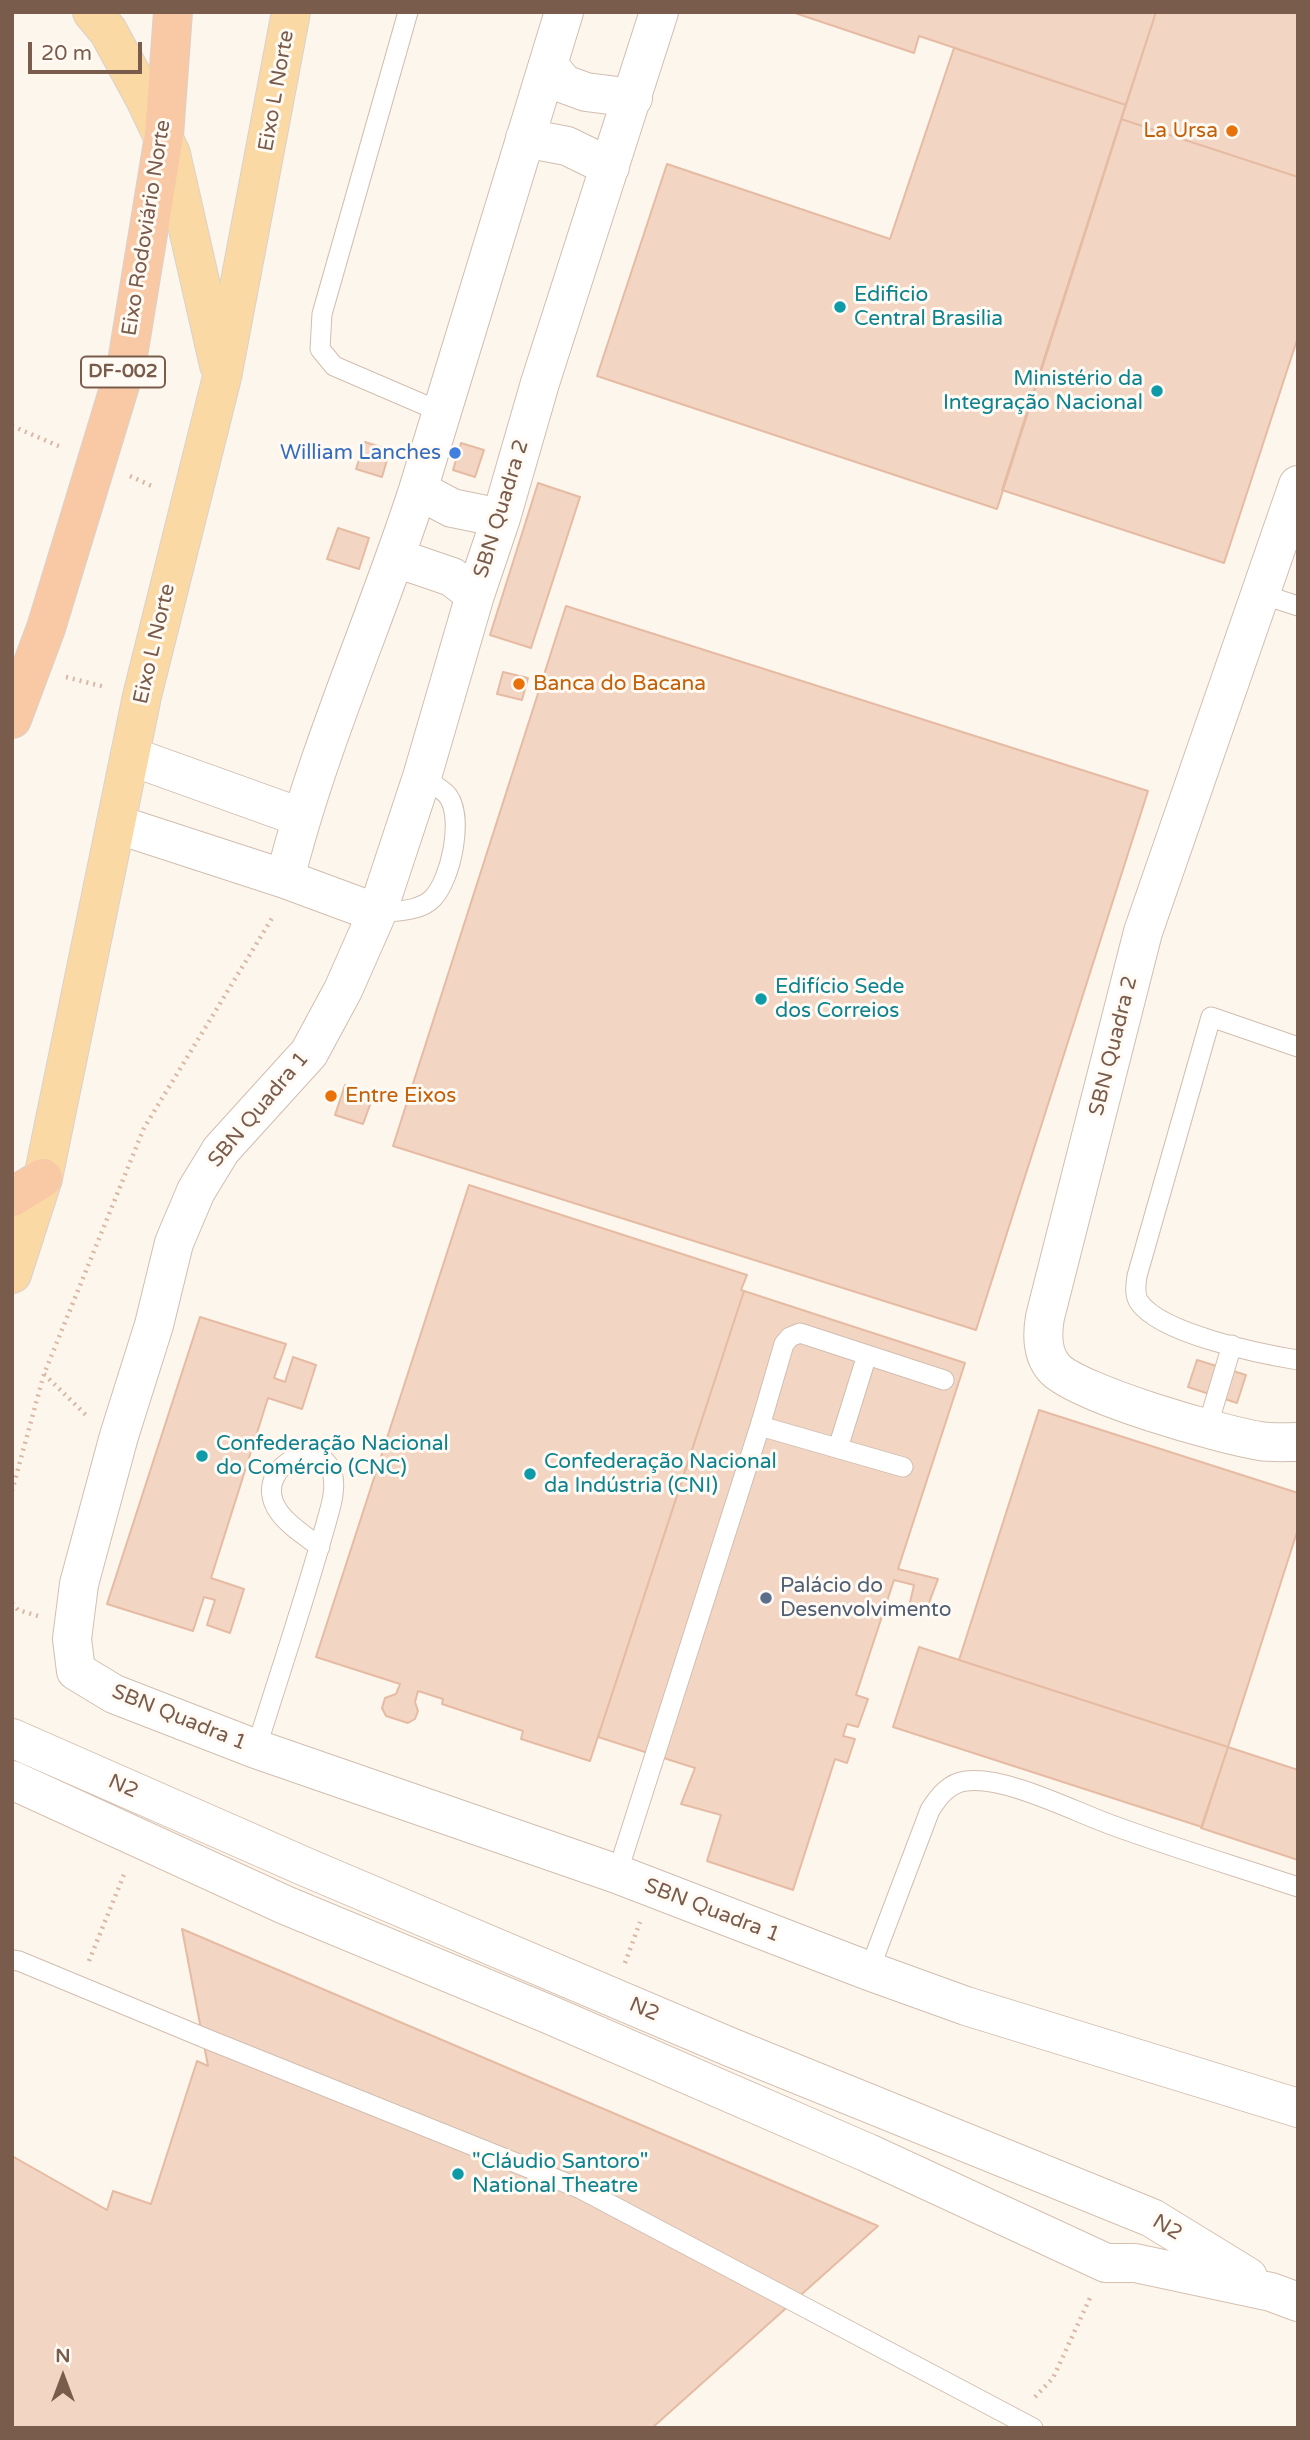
<!DOCTYPE html>
<html>
<head>
<meta charset="utf-8">
<style>
  body { margin:0 }
  #map { position:relative; width:1310px; height:2440px; overflow:hidden; background:#fdf6ec; font-family:"Varela Round",sans-serif }
  canvas { display:block }
  .frame { position:absolute; inset:0; border:14px solid #7a5c4d; pointer-events:none }
  .north { position:absolute; left:28px; top:2342px; width:70px; height:70px; -webkit-text-stroke:5px #fffaf3; paint-order:stroke; rotate:0deg; font-size:19px; font-weight:700; line-height:28px; text-align:center; color:#7a5c4d }
  .north::after { content:''; display:block; margin:auto; width:24px; height:32px; background:#7a5c4d; clip-path:polygon(50% 0,100% 100%,50% 72%,0 100%) }
  .scale { position:absolute; left:28px; top:42px; width:114px; height:32px; box-sizing:border-box; border:4px solid #7a5c4d; border-top:0; padding-left:9px; font-size:21px; line-height:24px; white-space:nowrap; color:#7a5c4d; -webkit-text-stroke:5px #fffaf3; paint-order:stroke }
</style>
</head>
<body>
<div id="map">
<canvas width="1310" height="2440"></canvas>
<div class="frame"></div>
<div class="north">N</div>
<div class="scale">20 m</div>
</div>
<script>
const c = document.querySelector('canvas').getContext('2d');
c.lineJoin = 'round';
function fill(path, color) {
  c.fillStyle = color;
  c.fill(path, 'evenodd');
}
function strokePath(path, color, width, dash) {
  c.strokeStyle = color;
  c.lineWidth = width;
  c.lineCap = dash ? 'butt' : 'round';
  c.setLineDash(dash || []);
  c.stroke(path);
}
function write(font, color, halo, rows, align = 'center') {
  c.font = font + ' "Varela Round",sans-serif';
  c.lineWidth = 6;
  c.setLineDash([]);
  c.textBaseline = 'middle';
  c.strokeStyle = halo;
  c.fillStyle = color;
  for (const [text, x, y, turn = 0] of rows) {
    c.save();
    c.translate(x, y);
    c.rotate((+turn || 0) * Math.PI / 180);
    c.textAlign = isNaN(turn) ? turn : align;
    if (halo) c.strokeText(text, 0, 0);
    c.fillText(text, 0, 0);
    c.restore();
  }
}
const building = new Path2D(`
  M792,12H1156L1126,105L919,36L914,53Z
  M1156,12H1298V177L1121,119Z
  M954,48L1126,105L997,509L597,376L667,164L890,239Z
  M1121,119L1298,177V337L1224,563L1002,490Z
  M365,442L390,450L382,477L356,469Z
  M461,443L484,450L475,477L453,470Z
  M538,483L580,497L531,648L490,635Z
  M338,528L369,538L359,569L327,559Z
  M566,606L1148,791L976,1330L393,1146Z
  M503,672L528,678L522,700L497,694Z
  M345,1085L374,1094L363,1124L335,1115Z
  M469,1185L747,1275L741,1290L744,1291L590,1761L521,1739L523,1731L442,1704L443,1699L418,1691L415,1702L418,1711L415,1719L408,1723L386,1716L382,1708L385,1698L396,1694L400,1684L316,1657Z
  M744,1291L965,1363L898,1569L938,1579L924,1616L908,1611L914,1585L894,1580L856,1695L868,1699L858,1727L847,1724L843,1736L855,1739L847,1763L835,1759L793,1890L707,1861L721,1815L681,1804L695,1768L598,1737Z
  M200,1317L286,1344L274,1378L285,1382L293,1357L316,1365L302,1409L268,1398L211,1578L244,1589L230,1633L207,1625L215,1600L204,1597L193,1631L107,1604Z
  M1197,1360L1246,1375L1237,1403L1188,1387Z
  M1039,1410L1298,1493V1529L1228,1747L959,1660Z
  M919,1647L1228,1747L1202,1827L893,1727Z
  M1228,1747L1298,1770V1860L1201,1828Z
  M182,1929L878,2226L652,2428H12V2156L107,2210L113,2191L151,2204L197,2061L208,2066Z`);
fill(building, '#f3d5c3');
strokePath(building, '#e6bba3', 2);
const service = new Path2D(`
  M408,12L322,314L320,349L334,366L441,412
  M1261,594L1298,606
  M377,913C394,911 420,912 433,898C451,879 464,818 448,796C443,789 430,783 422,777
  M1298,1047L1211,1017L1137,1276C1136,1285 1134,1294 1139,1302C1161,1334 1261,1354 1298,1360
  M760,1426L903,1467
  M1207,1428L1232,1345
  M838,1448L867,1355
  M256,1749C281,1669 308,1590 330,1509C355,1418 242,1460 279,1512C289,1526 307,1537 320,1547
  M617,1874L760,1426L784,1344L790,1337L800,1333L944,1380
  M12,1960L19,1961L207,2039L581,2189L1033,2428
  M869,1971L930,1810C939,1796 949,1783 966,1781C1005,1776 1071,1810 1109,1824C1171,1847 1235,1866 1298,1887`);
const tertiary = new Path2D(`
  M659,12L540,383L501,518L475,595L422,777L377,913L343,990L309,1053L221,1150L196,1191L174,1243L154,1325L119,1436L79,1584L72,1639L76,1671L114,1694L256,1749L617,1874L869,1971L966,2006L1298,2108
  M549,66L564,84L586,92L633,98
  M525,138L567,146L610,167
  M1298,485L1143,932L1045,1317C1042,1334 1042,1354 1054,1368C1077,1394 1222,1435 1260,1441C1272,1443 1285,1442 1298,1442
  M418,490L452,508L501,518
  M395,560L414,564L452,577L475,595
  M130,756L300,817
  M116,824L285,879L377,913
  M285,879C318,746 376,620 418,490L564,12`);
const secondary = new Path2D(`
  M12,1738L308,1868L730,2047L1152,2218L1248,2277
  M12,1780L285,1905L548,2014L868,2153L1106,2263H1135L1271,2292L1298,2302`);
const primary = new Path2D(`
  M92,12L108,31L145,99L171,154L219,365
  M12,1274L43,1178L142,696L222,377L291,12`);
const trunk = new Path2D(`
  M12,719L46,628L127,362L164,136L173,12
  M12,1197L43,1178`);
strokePath(service, '#d1beb0', 21);
strokePath(tertiary, '#d1beb0', 40);
strokePath(secondary, '#d6c0b0', 40);
strokePath(primary, '#dad1cd', 40);
strokePath(trunk, '#dad1cd', 40);
strokePath(new Path2D(`
  M12,426L61,447
  M130,476L154,487
  M66,677L105,687
  M44,1374L87,1416
  M12,1491L44,1374L144,1128L274,915
  M12,1603L18,1610L38,1616
  M89,1961L125,1872
  M625,1963L640,1922
  M1035,2397L1053,2378L1090,2298`), '#d9b8a5', 4.5, [2, 5]);
strokePath(service, '#fff', 19);
strokePath(tertiary, '#fff', 38);
strokePath(secondary, '#fff', 38);
strokePath(primary, '#fbd9a5', 38);
strokePath(trunk, '#f9c8a4', 38);
for (const [x, y, r, color] of [
  [1232,131,7,"#e8710a"],
  [840,307,7,"#0f9aa8"],
  [1157,391,7,"#0f9aa8"],
  [455,453,7,"#3f7fe0"],
  [519,684,7,"#e8710a"],
  [761,999,7,"#0f9aa8"],
  [331,1096,7,"#e8710a"],
  [202,1456,7,"#0f9aa8"],
  [530,1474,7,"#0f9aa8"],
  [766,1598,7,"#5c6f8a"],
  [458,2174,7,"#0f9aa8"]
]) {
  const dot = new Path2D();
  dot.arc(x, y, r, 0, 2 * Math.PI);
  c.fillStyle = color;
  c.fill(dot);
  strokePath(dot, '#fffaf3', 2.5);
}
for (const [x, y, w] of [
  [123,372,84]
]) {
  const box = new Path2D();
  box.roundRect(x - w / 2, y - 15.5, w, 31, 5);
  c.fillStyle = '#fffaf3';
  c.fill(box);
  strokePath(box, '#7a5c4d', 2);
}
write('bold 19px', '#7a5c4d', null, [
  ["DF-002",123,372]
]);
write('21px', '#7a5c4d', '#fffaf3', [
  ["Eixo L Norte",277,91,-80],
  ["Eixo Rodoviário Norte",147,228,-81],
  ["SBN Quadra 2",502,509,-73],
  ["Eixo L Norte",155,644,-77],
  ["SBN Quadra 2",1114,1046,-76],
  ["SBN Quadra 1",259,1110,-50],
  ["SBN Quadra 1",179,1718,22],
  ["N2",123,1787,24],
  ["SBN Quadra 1",712,1911,21],
  ["N2",644,2010,23],
  ["N2",1167,2228,31]
]);
write('21px', '#c56008', '#fffaf3', [
  ["La Ursa",1218,131,"right"],
  ["Banca do Bacana",533,684],
  ["Entre Eixos",345,1096]
], 'left');
write('21px', '#0d838f', '#fffaf3', [
  ["Edificio",854,295],
  ["Central Brasilia",854,319],
  ["Ministério da",1143,379,"right"],
  ["Integração Nacional",1143,403,"right"],
  ["Edifício Sede",775,987],
  ["dos Correios",775,1011],
  ["Confederação Nacional",216,1444],
  ["do Comércio (CNC)",216,1468],
  ["Confederação Nacional",544,1462],
  ["da Indústria (CNI)",544,1486],
  ["\"Cláudio Santoro\"",472,2162],
  ["National Theatre",472,2186]
], 'left');
write('21px', '#366cbe', '#fffaf3', [
  ["William Lanches",441,453]
], 'right');
write('21px', '#4e5e75', '#fffaf3', [
  ["Palácio do",780,1586],
  ["Desenvolvimento",780,1610]
], 'left');
</script>
</body>
</html>
